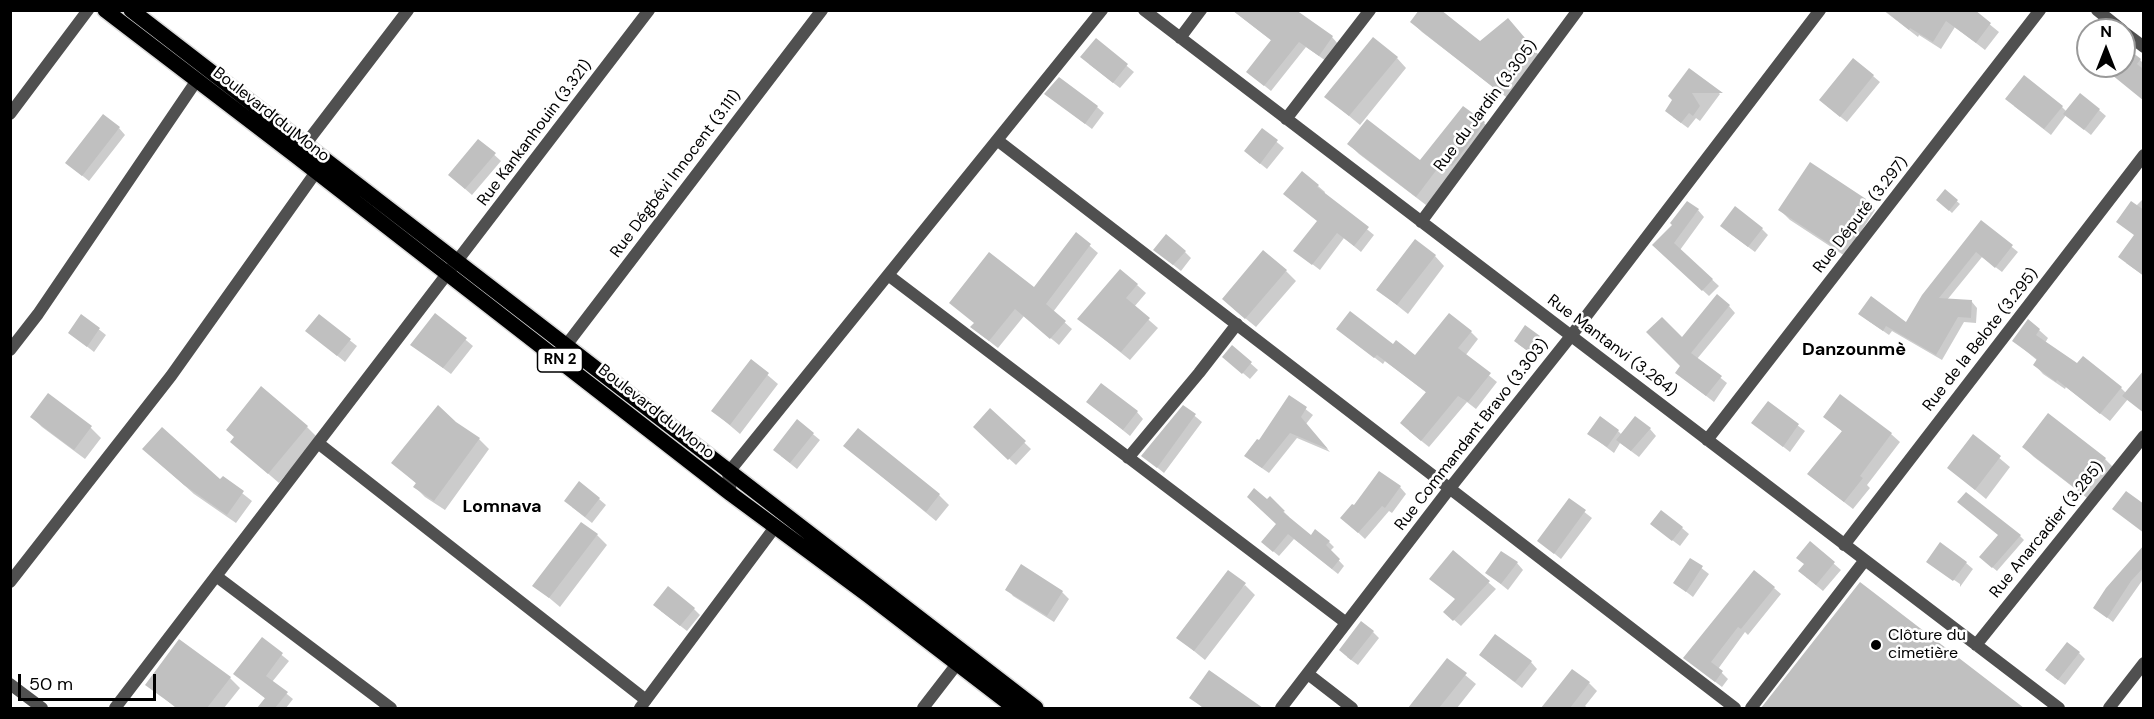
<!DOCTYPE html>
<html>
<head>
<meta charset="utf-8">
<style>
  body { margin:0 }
  #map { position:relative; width:2154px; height:719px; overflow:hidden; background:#fff; font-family:"DM Sans",sans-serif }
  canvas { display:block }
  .frame { position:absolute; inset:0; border:12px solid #000; pointer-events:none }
  .north { position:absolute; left:2076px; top:18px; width:60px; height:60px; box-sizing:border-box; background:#fff; border:2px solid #999; border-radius:50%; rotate:0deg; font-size:16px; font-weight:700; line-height:24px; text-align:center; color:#000 }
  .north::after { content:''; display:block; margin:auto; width:21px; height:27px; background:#000; clip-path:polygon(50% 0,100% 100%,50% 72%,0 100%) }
  .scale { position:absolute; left:18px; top:674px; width:138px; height:27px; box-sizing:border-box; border:3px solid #000; border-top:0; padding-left:8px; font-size:18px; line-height:21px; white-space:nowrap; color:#000; -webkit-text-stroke:4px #fff; paint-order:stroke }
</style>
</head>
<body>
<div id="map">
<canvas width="2154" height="719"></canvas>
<div class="frame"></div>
<div class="north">N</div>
<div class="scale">50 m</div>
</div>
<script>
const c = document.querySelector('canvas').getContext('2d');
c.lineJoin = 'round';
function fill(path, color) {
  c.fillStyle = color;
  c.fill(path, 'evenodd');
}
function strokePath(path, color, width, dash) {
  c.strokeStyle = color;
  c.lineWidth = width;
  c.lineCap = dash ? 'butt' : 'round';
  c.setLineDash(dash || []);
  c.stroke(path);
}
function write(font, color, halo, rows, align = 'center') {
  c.font = font + ' "DM Sans",sans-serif';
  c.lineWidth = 5;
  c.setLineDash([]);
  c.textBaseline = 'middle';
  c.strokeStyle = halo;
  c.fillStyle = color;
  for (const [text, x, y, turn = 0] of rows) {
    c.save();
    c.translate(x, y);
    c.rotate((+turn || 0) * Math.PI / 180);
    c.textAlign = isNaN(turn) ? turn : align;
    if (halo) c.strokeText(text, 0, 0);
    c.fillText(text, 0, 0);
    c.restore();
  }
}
fill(new Path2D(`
  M1232,10H1282L1332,37L1338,44L1326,61L1306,47L1271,91L1255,78L1272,41Z
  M1883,10H1972L1999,32L1985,50L1955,27L1941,49L1919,35L1918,37Z
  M1508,20L1545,62L1510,100L1422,32L1412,22L1480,43Z
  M1096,40L1134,72L1120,88L1089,64Z
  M1397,58L1406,68L1360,125L1326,97Z
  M2140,60L2144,64V70L2110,66H2124Z
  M1873,76L1880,82L1847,122L1827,106Z
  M1713,88L1720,94L1700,121L1696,118L1688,128L1673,117L1674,100L1670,96Z
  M1046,94L1097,107L1104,113L1092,129Z
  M2014,106L2062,107L2067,112L2099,110L2106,116L2091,135L2066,115L2051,135Z
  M1484,123L1494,133L1426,205L1359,154L1349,144L1420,163Z
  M119,128L125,135L89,181L74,169Z
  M1262,130L1284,148L1267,169L1252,157Z
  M479,141L501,161L472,195L456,181Z
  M1811,164L1865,200L1875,210L1845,256L1790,220L1780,210Z
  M1302,173L1318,186L1325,192L1324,194L1374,235L1361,252L1344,238L1320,270L1295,251L1319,222Z
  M1945,191L1960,204L1952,213L1938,200Z
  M2144,198V276L2126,263L2136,236V206Z
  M1698,210L1704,217L1680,250L1719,286L1709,296L1661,252Z
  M1981,222L2018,252L2002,272L1982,257L1947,300L1972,302L1977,308L1976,323L1964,322L1942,360L1892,331L1889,335L1866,319L1906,324Z
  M1762,229L1768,235L1755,252L1728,232Z
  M1076,234L1098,253L1053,312L1072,329L1059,345L1024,316L998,348L980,334L1034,289Z
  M1185,252L1191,258L1181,271L1162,256Z
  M1435,256L1444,266L1408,314L1378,290Z
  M1286,271L1296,281L1256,327L1234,309Z
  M1137,285L1146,293L1134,307L1158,328L1130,360L1079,319Z
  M1729,306L1735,313L1697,359L1727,383L1714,402L1684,379L1682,339Z
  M436,315L473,346L451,374L412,345Z
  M82,316L106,335L94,352L70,333Z
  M319,316L357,346L345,362L307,331Z
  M1525,327L1542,340L1532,354L1518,344Z
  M2039,330L2048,338L2045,343L2077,365L2121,388L2126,393L2128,399L2110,421L2066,387L2065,389L2043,374L2035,365L2038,361L2014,341Z
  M1471,332L1478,339L1465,356L1497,382L1476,409L1467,402L1429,447L1409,431L1427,393L1385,361L1383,364L1346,336L1393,346L1416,357Z
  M1232,347L1258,370L1250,379L1231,363Z
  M751,361L778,384L740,434L713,411Z
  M48,395L91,428L101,438L85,459L42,427L32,417Z
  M1290,397L1313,415L1306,424L1330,452L1297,438L1269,473L1253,462L1259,442Z
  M1088,402L1137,412L1143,419L1130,436Z
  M1768,403L1805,431L1790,452L1753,423Z
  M1184,407L1202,422L1164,473L1143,456Z
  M990,410L1031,449L1016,465L981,433Z
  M2048,416L2105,459L2115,469L2091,501L2034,457L2024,447Z
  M1825,417L1891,434L1900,442L1867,485L1870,488L1853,509L1818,482L1843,432Z
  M797,421L820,440L797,469L781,456Z
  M455,423L479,439L489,449L445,510L425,497L415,487L417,484L393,463Z
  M307,427L317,437L279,483L242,451Z
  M1650,429L1656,436L1639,457L1620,443L1614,453L1589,434L1618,431L1622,435Z
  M1973,436L2010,467L1986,499L1949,468Z
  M845,446L939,495L949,505L936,521Z
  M153,457L221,481L223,478L252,501L236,523L194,494Z
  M1400,487L1406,494L1392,513L1389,511L1365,539L1349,524L1354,507Z
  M1270,498L1289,517L1288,518L1311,537L1329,542L1334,547L1330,551L1344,566L1338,574L1294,539L1279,556L1268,547L1278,524L1267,501Z
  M599,499L606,505L592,523L572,507Z
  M1569,500L1592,518L1561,559L1539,541Z
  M1682,528L1689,534L1680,546L1659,530Z
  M597,535L607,545L560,607L534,585Z
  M2000,536H2020L2024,540L1997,571L1986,562Z
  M1810,543L1841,570L1823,591L1806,577L1805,564Z
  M1453,552L1496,589L1461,626L1445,612L1456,600Z
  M2144,557V578L2113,622L2095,608Z
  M1691,560L1709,574L1693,597L1675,583Z
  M1928,562L1966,563L1973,569L1960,587V584Z
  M1517,563L1523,570L1508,590L1487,573Z
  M1860,584L2022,708H1763Z
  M1245,585L1255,595L1205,660L1178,638Z
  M1774,588L1781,594L1748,635L1745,632L1718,669L1728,679L1722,687L1692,664Z
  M1007,589L1062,592L1069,599L1054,622L1013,596Z
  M694,609L700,615L687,631L661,611Z
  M1373,632L1379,638L1358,665L1347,657Z
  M262,639L289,661L272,682L293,699L286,708H259L266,699L235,674Z
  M2079,653L2085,659L2065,685L2054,677Z
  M1447,660L1476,684L1457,708H1410Z
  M1487,661L1531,662L1537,669L1522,688Z
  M230,678L240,688L224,708H176L147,684Z
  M1589,683L1597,691L1585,706L1588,708H1544Z
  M1191,698L1252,703L1258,708H1203Z`), '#0003');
fill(new Path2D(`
  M1232,10H1296L1333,36L1319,56L1299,42L1264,86L1246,72L1271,40Z
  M1419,10H1441L1480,41L1508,18L1537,52L1520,65L1499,92L1410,22Z
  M1884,10H1975L1991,23L1976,43L1946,21L1933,42L1910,28L1909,30Z
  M1373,37L1398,57L1349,116L1324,97Z
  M1096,38L1128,64L1113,83L1080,57Z
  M2124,46L2141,59L2137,64L2142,68L2144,66V101L2101,66H2124Z
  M1853,58L1874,75L1840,117L1819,100Z
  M1689,68L1723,93H1692L1700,106L1693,116L1689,113L1681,123L1665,111L1672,100L1668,96Z
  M2024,75L2063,106L2044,129L2005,99Z
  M1059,77L1098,106L1085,124L1044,94Z
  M2080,93L2100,109L2084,130L2063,114Z
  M1463,106L1485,122L1452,166L1444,160L1416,197L1347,144L1367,119L1420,160Z
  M103,114L120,127L82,176L65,163Z
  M1262,128L1278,140L1260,164L1244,151Z
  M478,139L496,153L465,189L448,175Z
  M1810,162L1866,199L1834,247L1778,210Z
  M1302,171L1319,185L1317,187L1369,227L1354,246L1337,233L1312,265L1293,251L1317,221L1283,194Z
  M1945,189L1958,200L1949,211L1936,200Z
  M1687,201L1699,209L1674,243L1713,279L1702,291L1652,245L1672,225L1670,223Z
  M2131,201L2144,210V276L2118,257L2134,235L2116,222Z
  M1735,206L1763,228L1748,247L1720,226Z
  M1981,220L2013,245L1995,268L1976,252L1939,298L1972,300L1971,318L1958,317L1936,355L1886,326L1883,331L1858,314L1871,296L1906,322L1922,295Z
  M1076,232L1091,244L1046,304L1066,321L1050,339L1015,309L989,341L970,327L974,323L949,303L989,252L1034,287Z
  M1166,234L1186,251L1173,265L1153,250Z
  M1415,239L1436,255L1397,305L1376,290Z
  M1263,250L1287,270L1245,319L1222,299Z
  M1120,269L1138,284L1126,298L1150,318L1121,352L1077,319Z
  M1717,294L1730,305L1691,353L1722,376L1706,396L1675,373L1680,366L1646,332L1662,317L1682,337Z
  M1350,311L1393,344L1396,340L1415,355L1449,313L1472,331L1458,348L1491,373L1468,402L1458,396L1421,441L1400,423L1426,392L1377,355L1374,358L1336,329Z
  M435,313L467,338L443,368L410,345Z
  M81,314L100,328L87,347L68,333Z
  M319,314L351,339L337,356L305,331Z
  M2028,319L2040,329L2036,335L2077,363L2083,356L2122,387L2100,414L2057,380L2056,382L2033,365L2037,359L2012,341Z
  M1525,325L1540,336L1529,352L1514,341Z
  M1232,345L1252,362L1242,374L1222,357Z
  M751,359L769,373L730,425L711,411Z
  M2144,370V413L2122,396Z
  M1101,383L1138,411L1123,430L1086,402Z
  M261,386L308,426L268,474L230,442L234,437L226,430Z
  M48,393L92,426L74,450L30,417Z
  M1840,394L1892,433L1860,476L1863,478L1844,502L1807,474L1842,431L1823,417Z
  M1289,395L1307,407L1301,417L1328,449L1290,433L1262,468L1244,456L1257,439L1259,440Z
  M1768,401L1799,424L1783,447L1751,423Z
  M438,405L456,422L480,438L434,501L413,487L416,483L391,463Z
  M1183,405L1196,414L1157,468L1141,456Z
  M990,408L1026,441L1008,460L973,427Z
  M2048,413L2106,458L2080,492L2022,447Z
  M1600,416L1619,430L1607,447L1587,434Z
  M1635,416L1651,428L1631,451L1616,440Z
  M797,419L814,433L790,463L773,450Z
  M162,427L220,479L223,476L244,491L227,515L184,485L142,449Z
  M858,428L940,494L926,512L843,446Z
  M1973,434L2001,456L1975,490L1947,468Z
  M1379,471L1401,486L1385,508L1382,506L1358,533L1340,518L1352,504L1354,505Z
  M579,481L600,498L585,517L564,501Z
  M1254,488L1267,499L1270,496L1285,511L1283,512L1311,535L1315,529L1330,541L1326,545L1340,559L1332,569L1288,534L1273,552L1261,542L1276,524L1247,497Z
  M2126,491L2144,504V533L2112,509Z
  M1966,492L2021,535L1992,568L1979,557L1998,535L1957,502Z
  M1569,498L1586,510L1554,554L1537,541Z
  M1661,510L1683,527L1672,541L1650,524Z
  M581,522L598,534L549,598L532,586Z
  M1810,541L1835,562L1816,585L1798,571L1804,564L1796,558Z
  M1940,542L1967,562L1953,581L1926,562Z
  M2144,545V567L2131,581L2107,618L2093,608L2106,588Z
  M1453,550L1490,581L1453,621L1443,612L1455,599L1429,579Z
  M1501,551L1518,562L1501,584L1485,573Z
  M1690,558L1703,566L1686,592L1673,583Z
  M1021,564L1063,591L1047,616L1005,590Z
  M1228,570L1246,583L1194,651L1176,638Z
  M1754,570L1775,587L1741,629L1738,627L1711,662L1723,671L1715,682L1683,658Z
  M1860,582L2024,708H1761Z
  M668,586L695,608L680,626L653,605Z
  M1361,621L1374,631L1351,660L1339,650Z
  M1495,634L1532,661L1515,682L1479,655Z
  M262,637L283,653L266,676L288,692L275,708H257L265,698L233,674Z
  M179,639L231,677L207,708H177L145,685Z
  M2067,642L2080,652L2058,680L2045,670Z
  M1447,658L1467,673L1439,708H1408Z
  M1572,669L1590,682L1570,708H1541Z
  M1209,670L1263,708H1204L1189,698Z`), '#c0c0c0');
const primary = new Path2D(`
  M105,10L296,156L731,494L869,596L1015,708
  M131,10L1036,708`);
strokePath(primary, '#dbdbdb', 18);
strokePath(new Path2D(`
  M1144,10L2059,708
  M2097,10L2122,30
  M2124,32L2144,47
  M1180,38L1201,10
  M10,114L88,10
  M1286,119L1370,10
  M997,140L1735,708
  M301,150L408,10
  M1421,222L1578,10
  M888,275L1345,622
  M10,350L38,314L197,80
  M561,352L822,10
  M1707,440L2040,10
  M318,443L646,700
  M1128,458L1199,373L1237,324
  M731,494L728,473L1102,10
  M1844,545L2144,155
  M216,576L391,708
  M10,582L171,376L316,172
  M1976,645L2144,436
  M1308,674L1352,708
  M10,684L42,708
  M115,708L649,10
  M640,708L775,527
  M923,708L957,664
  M1281,708L1450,488L1571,336L1820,10
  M1751,708L1865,560
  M2109,708L2144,663`), '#505050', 12);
strokePath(primary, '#000', 15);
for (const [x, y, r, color] of [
  [1876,645,6,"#000"]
]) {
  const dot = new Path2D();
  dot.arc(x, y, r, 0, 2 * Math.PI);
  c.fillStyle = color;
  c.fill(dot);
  strokePath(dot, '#fff', 2);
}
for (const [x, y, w] of [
  [560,360,45]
]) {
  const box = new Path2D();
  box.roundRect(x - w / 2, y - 12, w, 24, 4.5);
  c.fillStyle = '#fff';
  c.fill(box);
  strokePath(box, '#000', 1.5);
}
write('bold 15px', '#000', null, [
  ["RN 2",560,360]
]);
write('16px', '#000', '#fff', [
  ["Rue du Jardin (3.305)",1486,106,-53],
  ["Boulevard du Mono",271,115,38],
  ["Rue Kankanhouin (3.321)",535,133,-53],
  ["Rue Dégbévi Innocent (3.111)",676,174,-53],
  ["Rue Député (3.297)",1861,215,-52],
  ["Rue de la Belote (3.295)",1981,340,-52],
  ["Rue Mantanvi (3.264)",1612,346,37],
  ["Boulevard du Mono",656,412,38],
  ["Rue Commandant Bravo (3.303)",1472,435,-52],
  ["Rue Anarcadier (3.285)",2047,530,-51]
]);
write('16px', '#000', '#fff', [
  ["Clôture du",1888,636],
  ["cimetière",1888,654]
], 'left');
write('bold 18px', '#000', '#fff', [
  ["Danzounmè",1854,350],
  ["Lomnava",502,507]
]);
</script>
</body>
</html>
